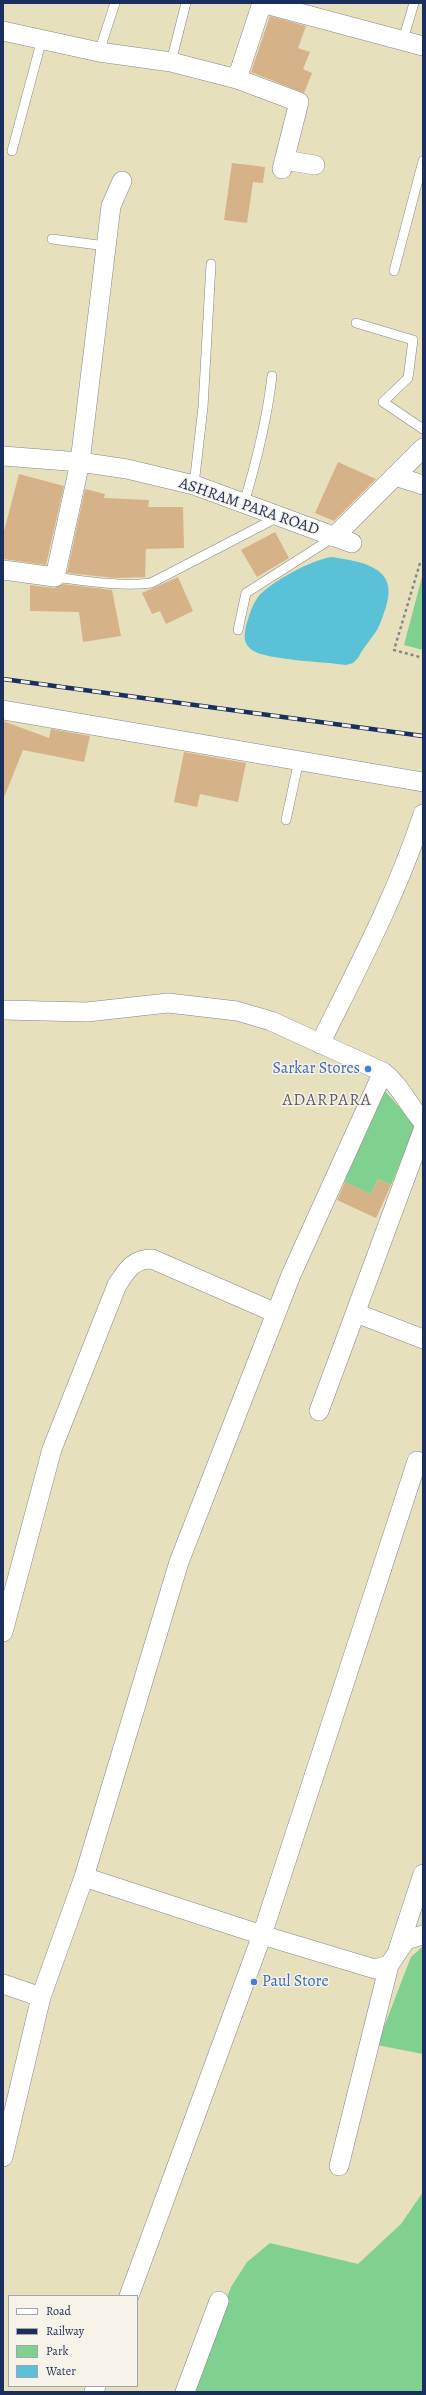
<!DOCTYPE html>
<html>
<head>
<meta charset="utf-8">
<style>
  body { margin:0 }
  #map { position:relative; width:426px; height:2395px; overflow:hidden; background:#e7e0bc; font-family:Alegreya,serif }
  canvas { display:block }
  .frame { position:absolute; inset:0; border:4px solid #1b2f5e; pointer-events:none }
  .legend { position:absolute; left:8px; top:2295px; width:130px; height:92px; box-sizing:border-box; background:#f7f3e8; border:1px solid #9fa5b1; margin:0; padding:5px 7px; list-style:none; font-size:12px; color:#1b2f5e }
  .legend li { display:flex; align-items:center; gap:8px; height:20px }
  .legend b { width:20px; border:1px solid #9fa5b1 }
</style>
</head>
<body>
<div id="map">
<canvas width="426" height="2395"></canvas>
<div class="frame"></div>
<ul class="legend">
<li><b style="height:5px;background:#fff"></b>Road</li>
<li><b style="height:5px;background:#1b2f5e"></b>Railway</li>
<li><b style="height:11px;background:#80d090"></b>Park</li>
<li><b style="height:11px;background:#5ac1d7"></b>Water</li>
</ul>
</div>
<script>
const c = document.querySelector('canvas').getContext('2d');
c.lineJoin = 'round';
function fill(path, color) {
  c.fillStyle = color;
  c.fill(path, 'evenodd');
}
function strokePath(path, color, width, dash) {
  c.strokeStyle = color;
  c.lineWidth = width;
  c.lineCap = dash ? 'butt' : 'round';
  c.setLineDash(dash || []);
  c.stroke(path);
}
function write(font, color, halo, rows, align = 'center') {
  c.font = font + ' Alegreya,serif';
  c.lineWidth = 3;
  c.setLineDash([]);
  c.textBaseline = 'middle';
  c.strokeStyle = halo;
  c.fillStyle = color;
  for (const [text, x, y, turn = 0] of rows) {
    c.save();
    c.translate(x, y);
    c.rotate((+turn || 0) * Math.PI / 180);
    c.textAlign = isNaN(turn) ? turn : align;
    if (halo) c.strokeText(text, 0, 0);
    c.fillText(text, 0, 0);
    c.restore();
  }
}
fill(new Path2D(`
  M423,573V650L404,645Z
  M385,1091L400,1108L418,1120L391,1185L378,1179L371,1194L344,1182Z
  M423,1946V2054L377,2045L411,1957Z
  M423,2192V2392H190L231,2287L247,2262L270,2243L358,2264L401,2224Z`), '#80d090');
fill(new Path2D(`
  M332,557C363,562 399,567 386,607C383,615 381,623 377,630C371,639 363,648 358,658L353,663L346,665C327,662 265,660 252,650C243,644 244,635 246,626C249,616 252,605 258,597C270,582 313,559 332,557Z`), '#5ac1d7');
fill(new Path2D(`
  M270,16L306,26L298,48L310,52L303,69L312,73L304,93L251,72Z
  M232,163L265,167L263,183L253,182L247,223L224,220Z
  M338,462L376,479L334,521L315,513Z
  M19,474L64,486L46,565L3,559V535Z
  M85,489L105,494L104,498L149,500L148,507H183L184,548L146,549L145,577L115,578L67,573Z
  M275,532L289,558L257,577L241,550Z
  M178,577L193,611L166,624L160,611L152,614L142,593Z
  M63,584L112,590L121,636L83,642L79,612L30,611V585L54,588Z
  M3,721L49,738L51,729L90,736L84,762L23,750L3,800Z
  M184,752L246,763L238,802L200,794L197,807L174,802Z
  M378,1179L391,1185L376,1218L337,1200L345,1182L371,1194Z`), '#d6b289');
const service = new Path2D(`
  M403,40L414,3
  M99,52L115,3
  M171,62L186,3
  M12,151L42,39
  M52,239L106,246
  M394,271L423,161
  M356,323L413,340L408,378L383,402L423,429
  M194,485L203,407L211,264
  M244,503C257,460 267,420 272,376
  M55,577C86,581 119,587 151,583L278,517
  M238,630L246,593L334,537
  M286,820L299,760`);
const minor = new Path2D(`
  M3,31L99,52L171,62L237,79L299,102L282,169
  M237,79L262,3L423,46
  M284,160L315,165
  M3,456L80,462L127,469L194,485L352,543
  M395,476L423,485
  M334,537L423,448
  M3,570L55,577L80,462L111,206L122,181
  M3,710L423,782
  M3,1010L87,1012L168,1003L237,1011L271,1021L383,1072C399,1084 409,1106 423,1122
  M320,1044C357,969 397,894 423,814
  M356,1313L423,1339
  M319,1411L423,1130
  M3,1632L52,1449L117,1285C127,1270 133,1259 152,1259L276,1313
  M84,1877L262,1935L375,1969L389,1965L406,1940L423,1935
  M398,1950L423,1874
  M3,1984L41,1997
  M3,2157L41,1997L84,1877L179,1562L291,1275L383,1072
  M339,2166L389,1965
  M129,2296L262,1935L417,1461L423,1464
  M94,2392L96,2386
  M185,2392L219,2301`);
strokePath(service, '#81888d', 10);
strokePath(minor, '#81888d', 20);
strokePath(new Path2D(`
  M420,563L394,650L423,658`), '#81888d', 2.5, [3, 3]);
strokePath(service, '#fff', 9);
strokePath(minor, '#fff', 19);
const rail = new Path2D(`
  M3,679L423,736`);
strokePath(rail, '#1b2f5e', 4.5);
strokePath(rail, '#f7f3e8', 3, [9]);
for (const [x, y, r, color] of [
  [368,1069,4,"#3f7fe0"],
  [254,1982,4,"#3f7fe0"]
]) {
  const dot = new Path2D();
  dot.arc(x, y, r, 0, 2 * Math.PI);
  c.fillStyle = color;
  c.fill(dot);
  strokePath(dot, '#f7f3e8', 1.5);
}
write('16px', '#1b2f5e', '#f7f3e8', [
  ["ASHRAM PARA ROAD",249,507,19]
]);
write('16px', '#366cbe', '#f7f3e8', [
  ["Sarkar Stores",360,1069],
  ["Paul Store",262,1982,"left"]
], 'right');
c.letterSpacing = '1px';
write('17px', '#5c5d6d', '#f7f3e8', [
  ["ADARPARA",327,1101]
]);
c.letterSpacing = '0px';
</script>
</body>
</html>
